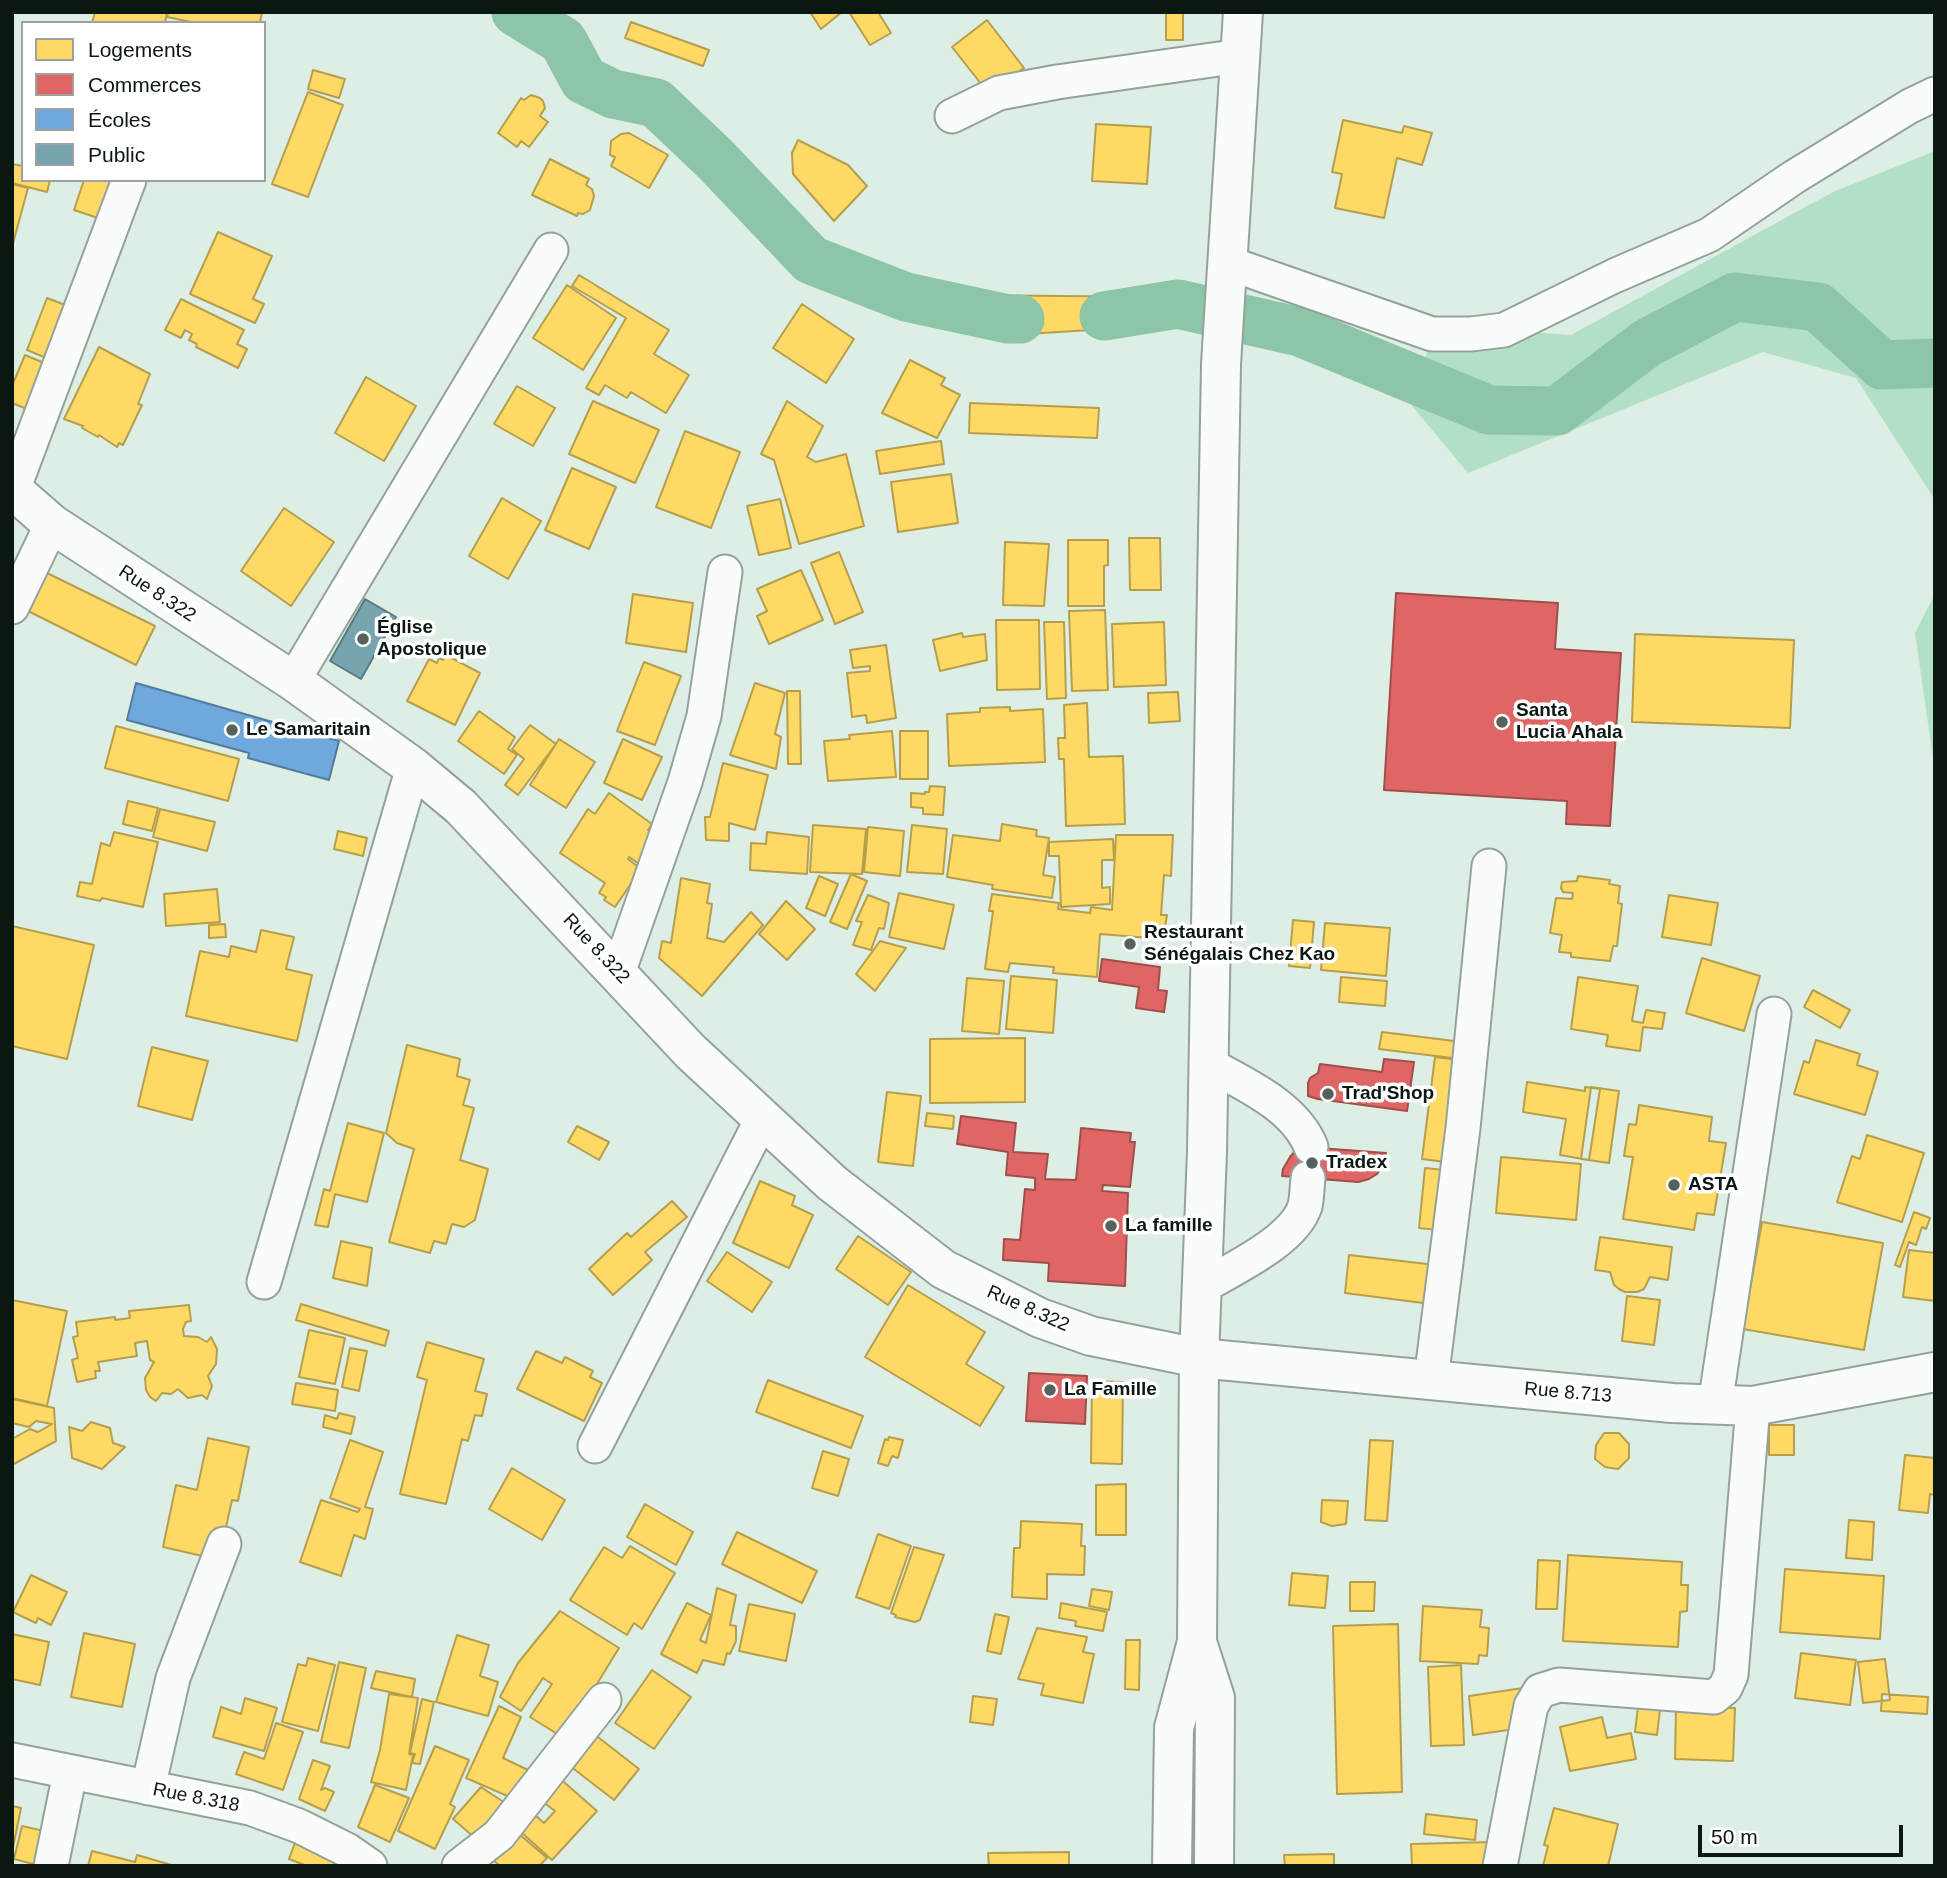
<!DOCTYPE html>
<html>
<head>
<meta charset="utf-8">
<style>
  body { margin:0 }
  #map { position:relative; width:1947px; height:1878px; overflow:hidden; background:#ddeee4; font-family:Helvetica,sans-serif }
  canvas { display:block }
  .frame { position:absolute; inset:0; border:14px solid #0b1711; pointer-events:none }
  .legend { position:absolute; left:21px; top:21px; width:245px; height:161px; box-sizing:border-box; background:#fff; border:2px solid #9da2a0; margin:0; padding:9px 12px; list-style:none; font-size:21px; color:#0b1711 }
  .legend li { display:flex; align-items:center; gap:14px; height:35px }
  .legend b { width:35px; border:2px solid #9da2a0 }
  .scale { position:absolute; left:1698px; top:1825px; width:205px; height:32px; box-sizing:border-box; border:4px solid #0b1711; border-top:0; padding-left:9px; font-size:21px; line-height:24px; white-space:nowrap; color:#0b1711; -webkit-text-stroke:5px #fff; paint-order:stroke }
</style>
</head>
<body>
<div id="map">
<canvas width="1947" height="1878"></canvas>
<div class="frame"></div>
<ul class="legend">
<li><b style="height:19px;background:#ffd966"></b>Logements</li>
<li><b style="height:19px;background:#e06666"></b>Commerces</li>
<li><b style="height:19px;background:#6fa8dc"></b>Écoles</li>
<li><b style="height:19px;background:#76a5af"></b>Public</li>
</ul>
<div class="scale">50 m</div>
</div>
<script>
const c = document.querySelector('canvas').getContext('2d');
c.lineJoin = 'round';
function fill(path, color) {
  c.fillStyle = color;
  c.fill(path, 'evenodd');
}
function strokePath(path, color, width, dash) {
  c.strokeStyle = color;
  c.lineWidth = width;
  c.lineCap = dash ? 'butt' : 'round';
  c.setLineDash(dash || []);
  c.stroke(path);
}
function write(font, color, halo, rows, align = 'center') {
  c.font = font + ' Helvetica,sans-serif';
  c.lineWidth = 7;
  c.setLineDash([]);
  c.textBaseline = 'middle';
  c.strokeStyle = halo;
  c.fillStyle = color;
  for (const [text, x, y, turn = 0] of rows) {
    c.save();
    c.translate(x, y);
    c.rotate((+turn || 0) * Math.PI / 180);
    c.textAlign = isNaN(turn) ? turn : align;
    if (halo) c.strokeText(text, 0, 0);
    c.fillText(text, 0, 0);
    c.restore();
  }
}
fill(new Path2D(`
  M1935,151V500L1856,378L1763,352L1468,473L1412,406L1432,334L1504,330L1571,335L1833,192Z
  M1935,594V772L1915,633Z`), '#b2dfc6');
const homes = new Path2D(`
  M95,12H167L165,23H92Z
  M168,12H262L260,23H196L167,17Z
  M810,12H842L821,29Z
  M849,12H878L891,33L870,45Z
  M1166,12H1183V40H1166Z
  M987,20L1024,68L989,94L952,47Z
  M631,22L709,50L703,66L625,38Z
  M313,70L345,79L339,98L308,89Z
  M308,92L343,105L308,197L272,184Z
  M531,95L540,98L543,101L545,108L540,116L548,122L529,147L521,141L517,147L498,133L521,98L524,100Z
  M1343,120L1402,133L1404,126L1432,133L1422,165L1397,158L1384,218L1335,208L1342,174L1332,172Z
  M1096,124L1151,127L1147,184L1092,181Z
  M629,133L668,155L649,188L611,166L615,157L610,155L611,141L621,134Z
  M798,140L848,165L867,186L834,221L793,174L792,153Z
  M550,159L589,179L586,185L592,189L594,196L590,210L583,214L578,213L577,216L532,195Z
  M12,164L23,166V180H50L47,192L12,183Z
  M84,180H131L116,224L74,210Z
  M12,184L28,188L12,247Z
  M218,232L272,256L253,299L264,304L255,323L190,294Z
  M579,275L669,330L654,354L689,375L666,413L631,392L627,398L605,385L599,395L586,388L626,318L572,286Z
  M567,285L616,318L583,370L533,338Z
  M955,295L1169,297V325L1027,334L953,313Z
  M47,298L81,311L61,364L27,350Z
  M181,299L244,330L237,344L247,349L238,368L196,347L197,344L189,340L192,334L185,330L181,338L165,330Z
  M802,304L854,339L826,383L773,348Z
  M99,347L150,374L138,404L142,405L123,445L119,443L117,447L99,435L98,437L82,428L83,426L64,419Z
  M25,355L66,372L47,417L12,403V386Z
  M910,360L945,378L941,385L960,395L937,438L882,413Z
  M366,377L416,406L384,461L335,433Z
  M517,386L555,408L533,446L494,424Z
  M593,401L659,430L635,483L569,454Z
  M787,401L823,426L807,457L816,462L846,454L864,526L799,544L774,460L761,454Z
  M970,403L1099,408L1097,438L969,433Z
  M685,431L740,452L711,528L656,507Z
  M941,441L944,464L880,474L876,451Z
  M572,468L616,487L589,549L545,530Z
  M951,474L958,523L898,532L891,482Z
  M502,498L541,521L508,579L469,556Z
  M780,499L791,548L759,555L747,506Z
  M284,508L334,542L291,606L241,571Z
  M1129,538H1160L1161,590H1130Z
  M1068,540H1108V565L1104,566V606H1068Z
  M1005,542L1049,544L1044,606L1003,605Z
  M839,552L863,612L835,624L811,563Z
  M801,570L823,620L769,644L757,616L767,611L757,589Z
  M45,572L155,626L136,665L26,610Z
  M633,594L693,603L686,652L626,643Z
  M1105,610L1108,690L1072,691L1069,611Z
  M996,620H1039L1040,689L997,690Z
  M1044,622H1064L1066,698L1047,699Z
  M1164,622L1166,685L1114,687L1112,624Z
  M962,633L963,637L985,634L987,660L940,671L933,640Z
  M1635,634L1794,640L1790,728L1632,722Z
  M886,645L896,718L867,723L866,715L852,717L847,673L870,671V666L853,668L850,650Z
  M446,655L480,673L455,725L407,701L429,659L437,663L439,658L443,660Z
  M644,662L681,676L655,745L617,731Z
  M755,683L785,693L775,734L781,737L776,769L730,755Z
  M787,691H800L801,764H788Z
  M1178,692L1180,721L1149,723L1148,693Z
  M1087,703L1089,757L1123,756L1125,824L1066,826L1064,759H1059L1058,738H1065L1064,705Z
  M1010,707V711L1043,709L1045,762L949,766L947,714L980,712V708Z
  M479,711L515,737L508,749L517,755L504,774L458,741Z
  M530,725L556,744L518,795L505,785L524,759L512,749Z
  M116,726L239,759L228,801L105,768Z
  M892,731L896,777L828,781L824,741L850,739L849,735Z
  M900,731H928V779H900Z
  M559,739L595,762L566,808L530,785Z
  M623,739L662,757L642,800L604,783Z
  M723,763L768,775L755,830L729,823V841L706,840L705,817H710Z
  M930,786L945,787L943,815L923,814V808L911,807V793L925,794V792H929Z
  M609,793L652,824L648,830L665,842L642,866L629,857L628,859L641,869L615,907L604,900L606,897L599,893L605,883L560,853L588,809L595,814Z
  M128,801L158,808L152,831L123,824Z
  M160,809L215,822L207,851L153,837Z
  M1002,824L1037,830L1036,836L1049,838L1043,875L1055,877L1052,898L992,889L993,885L947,877L953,835L1000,841Z
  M813,825L866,829L862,874L810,872Z
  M912,825L947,829L943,874L907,872Z
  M868,827L904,831L900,876L864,872Z
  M338,831L367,838L363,856L334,849Z
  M114,832L158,842L143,907L102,898L100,901L77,896L80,882L92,884L101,843L110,846Z
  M767,832L809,837L807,874L750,870L751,843L766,844Z
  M1116,835H1173L1171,876L1164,875L1161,915H1167L1163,939L1100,934L1097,977L1053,973L1054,967L1010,963L1008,972L985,969L993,911H989L992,894L1059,903L1058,909L1090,913L1091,907L1112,910Z
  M1113,839L1114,860H1102V888L1110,887V904L1061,907L1059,856H1049V842Z
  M851,874L867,881L847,929L830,922Z
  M819,876L838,884L825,916L806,908Z
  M1578,876L1610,880L1609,884L1620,886L1618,903L1622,904L1617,946H1613L1610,961L1571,957V953L1559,952L1562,935L1550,933L1556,898L1572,899L1573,893L1563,892L1561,888L1562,882L1577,881Z
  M681,878L710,884L707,903L712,904L707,938L724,942L751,912L763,925L702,996L659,958L662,941L671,943Z
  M217,889L220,922L166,926L164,894Z
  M899,893L954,905L944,949L889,937Z
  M868,895L889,903L884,929L879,928L871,950L853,945L862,922L856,921Z
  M1669,895L1718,903L1711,945L1662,937Z
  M786,901L815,929L787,960L759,934Z
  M1293,920L1314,922L1310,968L1289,966Z
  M1325,923L1390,928L1386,976L1321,970Z
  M225,924L226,937L209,938V925Z
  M12,926L94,945L67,1059L12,1046Z
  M261,930L294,937L286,969L312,975L297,1041L186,1016L200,951L229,957L231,946L256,952Z
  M880,941L906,948L875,991L856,974Z
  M1702,958L1760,976L1744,1031L1686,1013Z
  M1011,976L1057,980L1053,1033L1006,1029Z
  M1341,977L1387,981L1385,1006L1339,1002Z
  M1578,977L1638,986L1632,1021L1643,1023L1646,1010L1665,1013L1662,1029L1643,1027L1640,1051L1606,1046L1608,1035L1571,1029Z
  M967,978L1004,981L999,1034L962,1031Z
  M1813,990L1850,1010L1840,1028L1804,1007Z
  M1382,1032L1462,1042L1460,1059L1379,1049Z
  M1025,1038V1102L930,1103V1039Z
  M1816,1040L1860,1054L1857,1065L1878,1072L1865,1115L1794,1094L1804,1061L1809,1063Z
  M407,1045L460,1059L457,1076L470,1080L463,1105L474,1108L460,1160L488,1169L475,1220L464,1227L452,1224L446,1244L434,1241L430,1253L389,1242L414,1149L397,1143L386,1133Z
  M152,1047L208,1061L192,1120L138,1106Z
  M1435,1057L1475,1062L1462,1164L1422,1159Z
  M1527,1082L1585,1091V1087L1600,1089L1589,1160L1560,1155L1566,1119L1523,1112Z
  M1591,1087L1619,1091L1609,1163L1581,1159Z
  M887,1092L921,1096L913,1166L878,1162Z
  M1639,1105L1712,1117L1709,1141L1726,1143L1714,1215L1697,1213L1694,1230L1623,1219L1633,1157L1624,1156L1629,1124L1636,1125Z
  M927,1113L954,1116L953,1129L925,1126Z
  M348,1123L384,1133L367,1202L335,1194L328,1227L315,1225L324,1189L330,1191Z
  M577,1126L609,1142L599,1160L568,1142Z
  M1867,1135L1924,1153L1902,1222L1837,1202L1852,1156L1860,1159Z
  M1501,1157L1581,1164L1576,1220L1496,1213Z
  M1425,1168L1463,1172L1457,1232L1419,1228Z
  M760,1181L795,1196L792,1205L813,1215L789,1268L733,1243Z
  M672,1201L687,1217L645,1252L652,1260L613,1295L589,1269L627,1233L631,1237Z
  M1914,1212L1930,1218L1926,1229L1922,1227L1916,1245L1909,1242L1900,1267L1895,1265Z
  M1762,1222L1883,1243L1864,1350L1743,1329Z
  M858,1236L911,1272L888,1305L836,1269Z
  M1600,1237L1672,1247L1668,1280L1650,1277L1644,1289L1637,1292H1625L1619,1289L1614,1285L1610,1272L1595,1270Z
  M341,1241L372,1248L367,1286L333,1278Z
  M1909,1250L1935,1253V1301L1903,1297Z
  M727,1252L772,1282L752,1312L707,1281Z
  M1349,1255L1436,1265L1431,1304L1345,1293Z
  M908,1285L985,1332L966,1364L1004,1387L980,1426L865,1357Z
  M1627,1296L1660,1300L1654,1345L1622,1341Z
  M12,1300L67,1311L47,1406L12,1398Z
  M301,1304L389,1331L385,1346L296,1320Z
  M189,1305L191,1321L186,1322L183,1329L184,1336L198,1337L207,1342L211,1337L217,1349L216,1364L208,1376L212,1386L207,1399L202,1395L188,1398L178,1389L171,1394L162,1393L156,1401L150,1397L146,1390L145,1378L154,1362L150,1360L147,1341L135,1343L137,1356L98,1362L100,1371H95L96,1378L77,1382L72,1360L78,1358L73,1337L78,1336L76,1322L115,1317V1320L130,1318L129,1311Z
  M309,1330L345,1338L335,1384L299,1377Z
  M427,1342L484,1359L475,1391L487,1394L482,1416L475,1415L468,1441L462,1439L446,1504L400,1494L427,1380L417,1377Z
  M350,1348L367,1351L359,1391L342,1387Z
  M536,1351L562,1363L565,1357L593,1371L590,1377L602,1383L584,1421L517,1389Z
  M768,1380L863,1416L851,1448L756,1412Z
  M1092,1381L1123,1382L1122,1464L1091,1463Z
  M296,1383L338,1390L335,1411L292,1404Z
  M12,1399L54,1408L56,1441L12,1465V1439L30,1429L38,1432L52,1424L36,1421L29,1427L12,1423Z
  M339,1413L355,1417L351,1434L323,1427L325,1415L337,1419Z
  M91,1422L110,1428L113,1443L125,1447L102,1469L72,1458L69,1427L82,1431Z
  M1769,1425H1794V1455H1769Z
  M1604,1433H1619L1629,1444V1458L1618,1469L1605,1467L1595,1459L1596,1445Z
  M889,1437L903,1440L898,1458L892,1456L888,1466L878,1463L885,1439L888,1440Z
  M208,1438L249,1447L238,1501L232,1500L221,1550L207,1557L163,1547L176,1485L197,1490Z
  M350,1440L383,1452L365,1507L373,1509L365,1539L354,1535L341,1576L300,1562L321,1500L358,1512L360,1509L330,1498Z
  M1370,1440L1393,1441L1387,1521L1365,1520Z
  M823,1451L849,1459L838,1496L812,1488Z
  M1905,1455L1935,1458V1495L1930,1494L1928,1513L1899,1510Z
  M512,1468L565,1500L542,1540L489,1509Z
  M1126,1484V1535H1096V1485Z
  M1322,1500L1348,1501L1346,1524L1332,1526L1321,1522Z
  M645,1504L693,1532L676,1565L627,1537Z
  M1849,1520L1874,1522L1872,1560L1846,1558Z
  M1021,1521L1082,1524L1081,1546H1085L1084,1575L1047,1574V1599L1012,1597L1014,1548H1020Z
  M737,1532L817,1571L802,1603L722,1564Z
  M878,1534L911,1546L889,1609L856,1597Z
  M630,1546L675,1573L642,1629L634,1623L627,1635L570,1600L604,1547L622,1558Z
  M914,1547L944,1555L920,1620L915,1622L895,1617L896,1615L891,1613Z
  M1568,1555L1682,1562L1681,1585H1688L1687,1611L1680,1612L1678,1647L1563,1641Z
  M1538,1560L1560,1561L1557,1609H1536Z
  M1785,1569L1884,1576L1880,1639L1780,1632Z
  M1292,1573L1328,1576L1325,1608L1289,1605Z
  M31,1575L67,1592L51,1625L38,1618L36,1623L13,1612Z
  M1350,1582H1375L1374,1611H1350Z
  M717,1588L736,1595L730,1625L736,1626V1641L730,1654L727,1653L724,1665L703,1660L697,1673L661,1654L687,1603L711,1615L700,1640L706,1643Z
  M1092,1589L1112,1592L1109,1610L1089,1606Z
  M1061,1603L1107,1612L1103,1631L1075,1626L1076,1621L1059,1618Z
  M749,1604L795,1614L786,1661L739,1651Z
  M1423,1606L1482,1610L1480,1627L1489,1628L1487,1656L1479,1655L1478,1664L1420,1661Z
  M560,1611L619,1648L584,1705L567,1740L530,1717L552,1684L543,1678L521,1711L500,1697L518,1663Z
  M995,1614L1009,1617L1001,1654L987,1651Z
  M1398,1624L1402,1792L1337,1794L1333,1626Z
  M1037,1628L1087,1637L1083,1652L1094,1654L1083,1703L1041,1695L1044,1684L1018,1679Z
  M84,1633L135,1644L122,1707L71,1697Z
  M12,1634L49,1642L40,1685L12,1679Z
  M457,1635L489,1645L480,1676L498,1682L488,1716L436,1702Z
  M1126,1640H1140L1139,1690L1125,1689Z
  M1801,1653L1856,1660L1850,1705L1795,1698Z
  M308,1658L335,1665L318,1731L282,1722L298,1664L306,1666Z
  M1885,1659L1890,1700L1863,1703L1858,1662Z
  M339,1662L366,1668L349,1748L321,1742Z
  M1461,1665L1464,1745L1431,1746L1428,1667Z
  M652,1670L691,1697L654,1749L615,1723Z
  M376,1671L415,1679L412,1697L371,1688Z
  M1523,1688L1529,1727L1473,1735L1469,1696Z
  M389,1694L418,1698L409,1754L413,1755L406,1790L371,1782L380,1750Z
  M1882,1694L1928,1697L1927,1714L1881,1711Z
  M973,1696L997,1699L993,1725L970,1722Z
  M245,1698L277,1708L264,1751L213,1737L221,1707L241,1714Z
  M1639,1698L1661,1701L1657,1735L1635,1732Z
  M422,1699L434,1702L420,1764L412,1763L415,1754L410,1753Z
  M499,1706L521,1717L503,1758L528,1770L518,1792L519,1801L466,1778Z
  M1676,1706L1735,1708L1733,1761L1675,1759Z
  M1602,1717L1607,1738L1631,1733L1636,1759L1570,1771L1560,1727Z
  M276,1723L303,1732L283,1790L236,1774L244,1752L264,1759Z
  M594,1734L639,1769L614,1800L570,1766Z
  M435,1746L469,1760L450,1804L455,1807L435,1849L398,1831Z
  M313,1760L330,1766L321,1790L325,1788L334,1792L325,1811L299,1799Z
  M557,1776L597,1811L552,1860L512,1824L526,1807L544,1823L555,1811L538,1798Z
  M375,1785L409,1798L390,1842L358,1827Z
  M481,1787L505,1803L482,1844L453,1819Z
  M12,1806L21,1808L12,1853Z
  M1554,1808L1618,1824L1608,1866H1543L1548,1846L1544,1845Z
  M1426,1814L1477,1820L1475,1840L1424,1834Z
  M22,1826L62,1835L41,1866L14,1859Z
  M512,1828L547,1858L539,1866H500L486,1854Z
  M296,1840L342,1856L338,1866H307L289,1859Z
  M1491,1842L1492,1866H1412L1411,1844Z
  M92,1851L135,1862L137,1855L175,1866H88Z
  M1069,1852V1866H989L988,1853Z
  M1334,1854V1866H1285L1284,1855Z`);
fill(homes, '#ffd966');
strokePath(homes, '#b69f4c', 2);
const shops = new Path2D(`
  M1396,593L1558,603L1555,649L1621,653L1610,826L1566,824L1567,801L1384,790Z
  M1102,959L1160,967L1158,990L1167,991L1164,1012L1136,1008L1139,987L1099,981Z
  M1384,1059L1414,1062L1407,1111L1318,1099L1308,1096V1083L1310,1078L1318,1073L1320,1064L1382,1072Z
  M961,1116L1016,1123L1013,1152L1048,1154L1045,1179L1076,1180L1081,1128L1131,1133L1130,1142H1135L1130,1187L1103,1185L1102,1191L1128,1193L1125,1286L1048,1281L1049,1263L1003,1260L1004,1239L1020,1240L1025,1189L1035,1190V1178L1006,1175L1008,1152L957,1144Z
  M1306,1147L1386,1153L1384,1164L1377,1174L1369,1179L1358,1182L1282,1176L1283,1169L1290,1157L1296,1150Z
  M1029,1373L1087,1376L1085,1424L1026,1421Z`);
fill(shops, '#e06666');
strokePath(shops, '#a04e4c', 2);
const schools = new Path2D(`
  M136,683L339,741L329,780L248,758L249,753L127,720Z`);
fill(schools, '#6fa8dc');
strokePath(schools, '#517c9f', 2);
const public = new Path2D(`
  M365,599L396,617L361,679L330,661Z`);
fill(public, '#76a5af');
strokePath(public, '#567a80', 2);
strokePath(new Path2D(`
  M516,12L563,41L584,80L613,94L656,103L716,160L811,260L906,297L1008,319H1020
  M1104,316L1178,304L1300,332L1489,410L1557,411L1647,343L1735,297L1818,307L1882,365L1935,363`), '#8dc5a8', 49);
const minor = new Path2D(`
  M952,116L999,93L1057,82L1240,56
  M1228,263L1432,334H1471L1504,330L1614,276L1709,235L1794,177L1910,106L1935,94
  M13,490L129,180
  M12,607L52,524
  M293,681L551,250
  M618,973L685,782L704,716L725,572
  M1208,1064C1244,1084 1295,1106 1311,1147
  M264,1282L413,767
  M1202,1287C1232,1269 1294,1241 1305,1206C1307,1197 1307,1187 1308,1178
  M1431,1380L1463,1128L1489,866
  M1715,1405L1774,1014
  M595,1446L762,1119
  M12,1760L250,1808L299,1826L347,1850L370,1866
  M148,1788L173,1678L224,1544
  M51,1866L70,1773
  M459,1866L499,1835L604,1700
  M1500,1866L1531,1706L1540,1691L1559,1685L1714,1697L1725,1688L1731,1675L1753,1406`);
const major = new Path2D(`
  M12,489L52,524L293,681L413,767L461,807L690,1051L832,1183L943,1269L1040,1318L1091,1336L1199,1358L1672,1403L1753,1406L1935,1372`);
const highway = new Path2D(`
  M1197,1642L1215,1698L1214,1866
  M1172,1866L1174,1728L1197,1642L1199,1358L1207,1151L1221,364L1243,12`);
strokePath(minor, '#94a29a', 37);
strokePath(major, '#94a29a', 42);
strokePath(highway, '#94a29a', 42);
strokePath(minor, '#fafcfb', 33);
strokePath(major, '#fafcfb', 38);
strokePath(highway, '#fafcfb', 38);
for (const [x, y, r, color] of [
  [363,639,7,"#54625b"],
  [1502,722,7,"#54625b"],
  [232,730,7,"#54625b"],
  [1130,944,7,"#54625b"],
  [1328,1094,7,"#54625b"],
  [1312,1163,7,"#54625b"],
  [1674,1185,7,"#54625b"],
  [1111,1226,7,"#54625b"],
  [1050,1390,7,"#54625b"]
]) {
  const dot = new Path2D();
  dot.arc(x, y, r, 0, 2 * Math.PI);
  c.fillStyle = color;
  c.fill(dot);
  strokePath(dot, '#fff', 2.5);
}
write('19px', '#0b1711', '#fff', [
  ["Rue 8.322",157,594,33],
  ["Rue 8.322",596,949,47],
  ["Rue 8.322",1028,1309,24],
  ["Rue 8.713",1568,1393,5],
  ["Rue 8.318",196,1798,11]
]);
write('bold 19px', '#0b1711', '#fff', [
  ["Église",377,628],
  ["Apostolique",377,650],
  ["Santa",1516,711],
  ["Lucia Ahala",1516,733],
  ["Le Samaritain",246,730],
  ["Restaurant",1144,933],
  ["Sénégalais Chez Kao",1144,955],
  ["Trad'Shop",1342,1094],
  ["Tradex",1326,1163],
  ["ASTA",1688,1185],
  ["La famille",1125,1226],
  ["La Famille",1064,1390]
], 'left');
</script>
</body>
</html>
